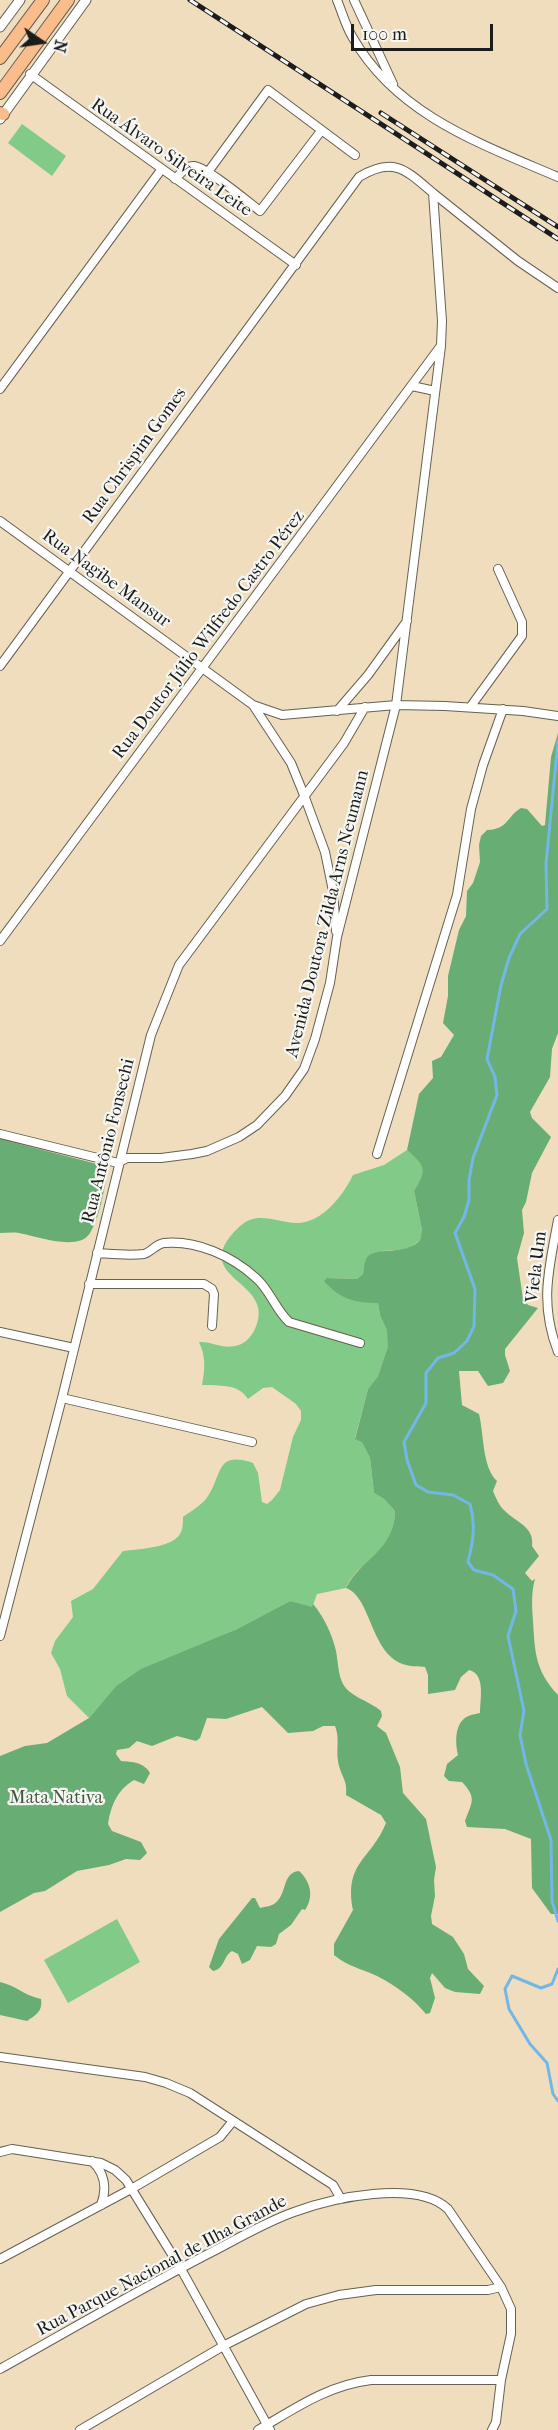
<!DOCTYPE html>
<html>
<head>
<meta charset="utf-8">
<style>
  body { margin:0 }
  #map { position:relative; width:558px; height:2430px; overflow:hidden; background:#efddbd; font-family:"IM FELL French Canon",serif }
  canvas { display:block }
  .north { position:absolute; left:12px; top:12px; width:60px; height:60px; -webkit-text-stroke:4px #f6f6f2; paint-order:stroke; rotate:103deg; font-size:16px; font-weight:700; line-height:24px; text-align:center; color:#1c1c1c }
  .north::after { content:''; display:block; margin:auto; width:21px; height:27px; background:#1c1c1c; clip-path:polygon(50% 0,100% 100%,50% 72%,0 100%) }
  .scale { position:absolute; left:351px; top:24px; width:142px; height:27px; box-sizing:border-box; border:3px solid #1c1c1c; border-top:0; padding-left:8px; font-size:18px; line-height:21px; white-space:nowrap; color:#1c1c1c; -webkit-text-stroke:4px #f6f6f2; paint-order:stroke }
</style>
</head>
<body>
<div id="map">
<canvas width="558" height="2430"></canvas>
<div class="north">N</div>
<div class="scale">100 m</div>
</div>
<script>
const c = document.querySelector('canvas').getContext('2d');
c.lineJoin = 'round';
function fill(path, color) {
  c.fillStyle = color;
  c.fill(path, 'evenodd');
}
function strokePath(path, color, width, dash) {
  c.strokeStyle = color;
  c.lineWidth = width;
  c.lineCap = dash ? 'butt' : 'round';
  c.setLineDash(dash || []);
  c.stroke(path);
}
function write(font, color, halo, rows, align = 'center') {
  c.font = font + ' "IM FELL French Canon",serif';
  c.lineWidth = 4.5;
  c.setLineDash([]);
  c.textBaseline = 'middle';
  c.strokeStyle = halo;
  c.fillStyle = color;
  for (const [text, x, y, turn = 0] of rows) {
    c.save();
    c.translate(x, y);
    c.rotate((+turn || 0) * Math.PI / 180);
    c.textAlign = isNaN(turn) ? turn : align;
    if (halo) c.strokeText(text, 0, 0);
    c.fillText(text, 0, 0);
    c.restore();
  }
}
fill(new Path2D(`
  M22,124L66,156L52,176L8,143Z
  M407,1150C427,1167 427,1169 414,1191L422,1230L420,1240L408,1249L383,1251L366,1260L363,1274L357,1279L327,1278L378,1303L380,1315L388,1330V1346L378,1376L368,1389L355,1438L362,1441L370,1458L374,1493L384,1499L395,1511C393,1557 360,1557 346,1588L317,1594L312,1608L290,1601L235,1630L115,1687L89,1718L67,1696L60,1669L51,1653L55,1641L73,1617L71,1601L93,1589L123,1551C138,1549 175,1548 181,1532C183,1528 183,1522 183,1517C190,1512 200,1506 206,1499C223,1477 214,1450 253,1463L258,1473L262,1502L267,1504L272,1500L280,1490L293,1437L301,1420V1411L296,1404L272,1387L263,1388L248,1399C238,1383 219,1386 202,1385C205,1369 206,1357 199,1342C212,1341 221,1349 235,1346C244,1345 251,1337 255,1329C279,1279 184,1280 239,1227C256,1210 276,1222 296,1223C321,1224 343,1196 353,1175L384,1165Z
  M117,1919L140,1962L68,2003L44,1960Z`), '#81ca87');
fill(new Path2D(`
  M558,733V1033L552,1049L550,1077L530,1112L532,1118L551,1137L532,1173L526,1202L522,1210L524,1233L517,1258L523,1299L528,1305L538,1308L505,1349V1355L510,1371L503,1383L488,1386L478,1371H459L462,1405L479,1414C484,1434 482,1467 497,1481L493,1491C496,1498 499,1506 505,1511C516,1522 535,1527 532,1546L539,1556L525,1573L532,1581L535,1579C531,1593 532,1607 533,1621C535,1653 535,1670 558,1695V1914H551L532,1888L531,1839L505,1829L467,1827L465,1821C472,1802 477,1798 462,1782L449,1781L444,1776L447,1764L458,1755C455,1742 454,1720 471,1715C474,1714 477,1714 480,1713C480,1699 486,1674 469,1670L461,1677L455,1690L428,1694V1675L425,1667C419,1666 412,1667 406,1665C370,1656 372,1597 346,1588C361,1558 394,1552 395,1511L384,1499L374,1493L370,1458L362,1442L355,1439L368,1389L378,1376L388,1346L387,1330L380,1315L378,1303C354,1303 340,1299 324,1281L327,1278L357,1279L363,1274C364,1269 364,1263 366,1259C373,1245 406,1257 420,1240L422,1230L414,1191C427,1169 426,1167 407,1150L419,1094L433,1078L432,1061L441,1057L454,1035L443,1023L448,996V976L459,930L466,916L467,891L473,883L480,862L479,845L481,836L487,830C509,829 506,817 521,808L527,809L542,826L545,825L551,757Z
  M0,1139L101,1165L107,1175C103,1194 100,1216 90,1233C79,1252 36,1236 19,1233C13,1232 6,1233 0,1233Z
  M290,1601L312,1607L313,1604C323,1615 333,1636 336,1651C338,1660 338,1675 343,1684C350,1697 370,1701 381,1711L382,1716L377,1726L386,1733L400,1767L403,1793L426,1819L436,1867L434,1880L435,1896L431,1916L432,1924L453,1937L464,1954L468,1969L484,1986L480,1994L455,1992L445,1988L432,1973L430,1978L435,1998L430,2013L426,2014C412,1997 396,1986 377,1976C362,1969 347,1966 334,1955V1944L353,1910C344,1862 371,1860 386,1823L381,1815L346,1795C348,1780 340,1775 338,1761C336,1749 340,1738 335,1726H323L313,1731L288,1733L262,1707L226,1719L207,1718L200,1738L196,1741L177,1736L152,1746L137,1741L129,1748L117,1750L116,1754L121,1761C132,1762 144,1762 150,1773L144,1784L134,1780C117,1790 111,1806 108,1824L112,1831L141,1842L147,1853L140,1860L126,1859L109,1865L77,1871L45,1891L34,1893L0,1912V1756L25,1746L47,1743L89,1718L115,1687L141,1669L235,1630Z
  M299,1871C311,1882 314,1897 305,1910L302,1909L291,1925L279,1934L276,1944L271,1947L257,1946L250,1960L242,1964L238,1954L232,1951C223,1956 225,1969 213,1971L209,1967L219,1939L252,1898H255L260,1908C264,1907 271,1906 274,1904C288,1895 281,1873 299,1871Z
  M0,1982C17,1986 23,1995 41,1999C43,2011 36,2015 27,2021L0,2015Z`), '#68ae74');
strokePath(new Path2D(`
  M558,741L546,864L547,909L520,934L509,958L501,985L487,1059L495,1077L497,1095L473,1158L469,1180V1200L464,1217L455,1233L475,1289L474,1326L467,1341L454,1353L438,1358L426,1373V1403L404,1442L407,1460L416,1485L428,1492L453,1495L470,1504C476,1525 473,1542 468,1562L474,1570L493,1575L513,1589L516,1611L508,1636L524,1711L520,1735L526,1764L551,1840L552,1901L558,1921
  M558,1969L552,1984L541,1988L512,1976L505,1989L509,2009L530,2044L547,2063L553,2094L558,2101`), '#73b7e9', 3);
const minor = new Path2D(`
  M337,0C342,12 346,27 353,38C397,115 481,144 558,177
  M354,0L393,84
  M30,74L296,265
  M208,172L268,90L355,155
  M175,179C180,174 187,165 194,166C208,168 247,201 260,211L321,131
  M433,193L518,261L558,288
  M412,386L435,391
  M0,389L161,170
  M0,521L253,705L282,715L396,705L445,706L523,711L558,716
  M0,666L359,177C394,156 406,170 433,193L442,321L441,346L396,705L337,937L330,983L315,1039L304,1069L285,1096L257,1125L239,1137L207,1151L192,1154L161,1158H127L118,1163L0,1134
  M253,705L291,763L304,795L325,852L333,891L336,931
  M471,706L522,636V622L498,569
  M337,711L368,675L407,621
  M0,941L440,347
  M377,1154L457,895L471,809L483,765L503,709
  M558,1220C549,1269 539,1303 558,1352
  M97,1253C112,1254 129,1256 144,1254C151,1252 156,1244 164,1243C197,1240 232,1256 256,1278C270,1290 275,1309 289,1322L360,1343
  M89,1284H204L212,1289L214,1294L212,1326
  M0,1332L74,1348
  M62,1398L252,1442
  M0,1636L62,1398L151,1035L179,965L344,743L365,707
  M0,2057L145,2077L166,2083L190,2093L333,2185L341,2199
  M0,2152L12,2149L101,2163L115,2170L126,2180L181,2269L270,2430
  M92,2161C105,2173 107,2189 101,2205
  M0,2259L133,2188L220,2137L233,2121
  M0,2369C68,2331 135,2292 204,2256C234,2241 263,2223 294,2212C332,2198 416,2179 448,2209L501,2287L511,2309V2334L501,2380L496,2422L492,2430
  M80,2430L225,2345L306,2304L339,2295L376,2290H488L501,2287
  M258,2430C294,2409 328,2385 371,2380H501`);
const tertiary = new Path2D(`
  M0,27L20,0
  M0,119L86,0`);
const primary = new Path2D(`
  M0,58L43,0
  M0,93L68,0
  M0,113L3,114`);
strokePath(minor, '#666054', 10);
strokePath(tertiary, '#666054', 11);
strokePath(primary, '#666054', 14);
strokePath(minor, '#fff', 8);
strokePath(tertiary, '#fff', 9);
strokePath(primary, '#f9bc8a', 12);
const rail = new Path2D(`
  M190,0L558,239
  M381,113L558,227`);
strokePath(rail, '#1c1c1c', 5);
strokePath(rail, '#f6f6f2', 3, [9]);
write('18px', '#1c1c1c', '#f6f6f2', [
  ["Rua Álvaro Silveira Leite",171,158,35],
  ["Rua Chrispim Gomes",135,456,-54],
  ["Rua Nagibe Mansur",106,579,36],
  ["Rua Doutor Júlio Wilfredo Castro Pérez",209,635,-53],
  ["Avenida Doutora Zilda Arns Neumann",328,914,-76],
  ["Rua Antônio Fonsechi",109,1141,-76],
  ["Viela Um",537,1267,-83],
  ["Rua Parque Nacional de Ilha Grande",162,2266,-28]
]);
write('18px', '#3f5941', '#f6f6f2', [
  ["Mata Nativa",56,1799]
]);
</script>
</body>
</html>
